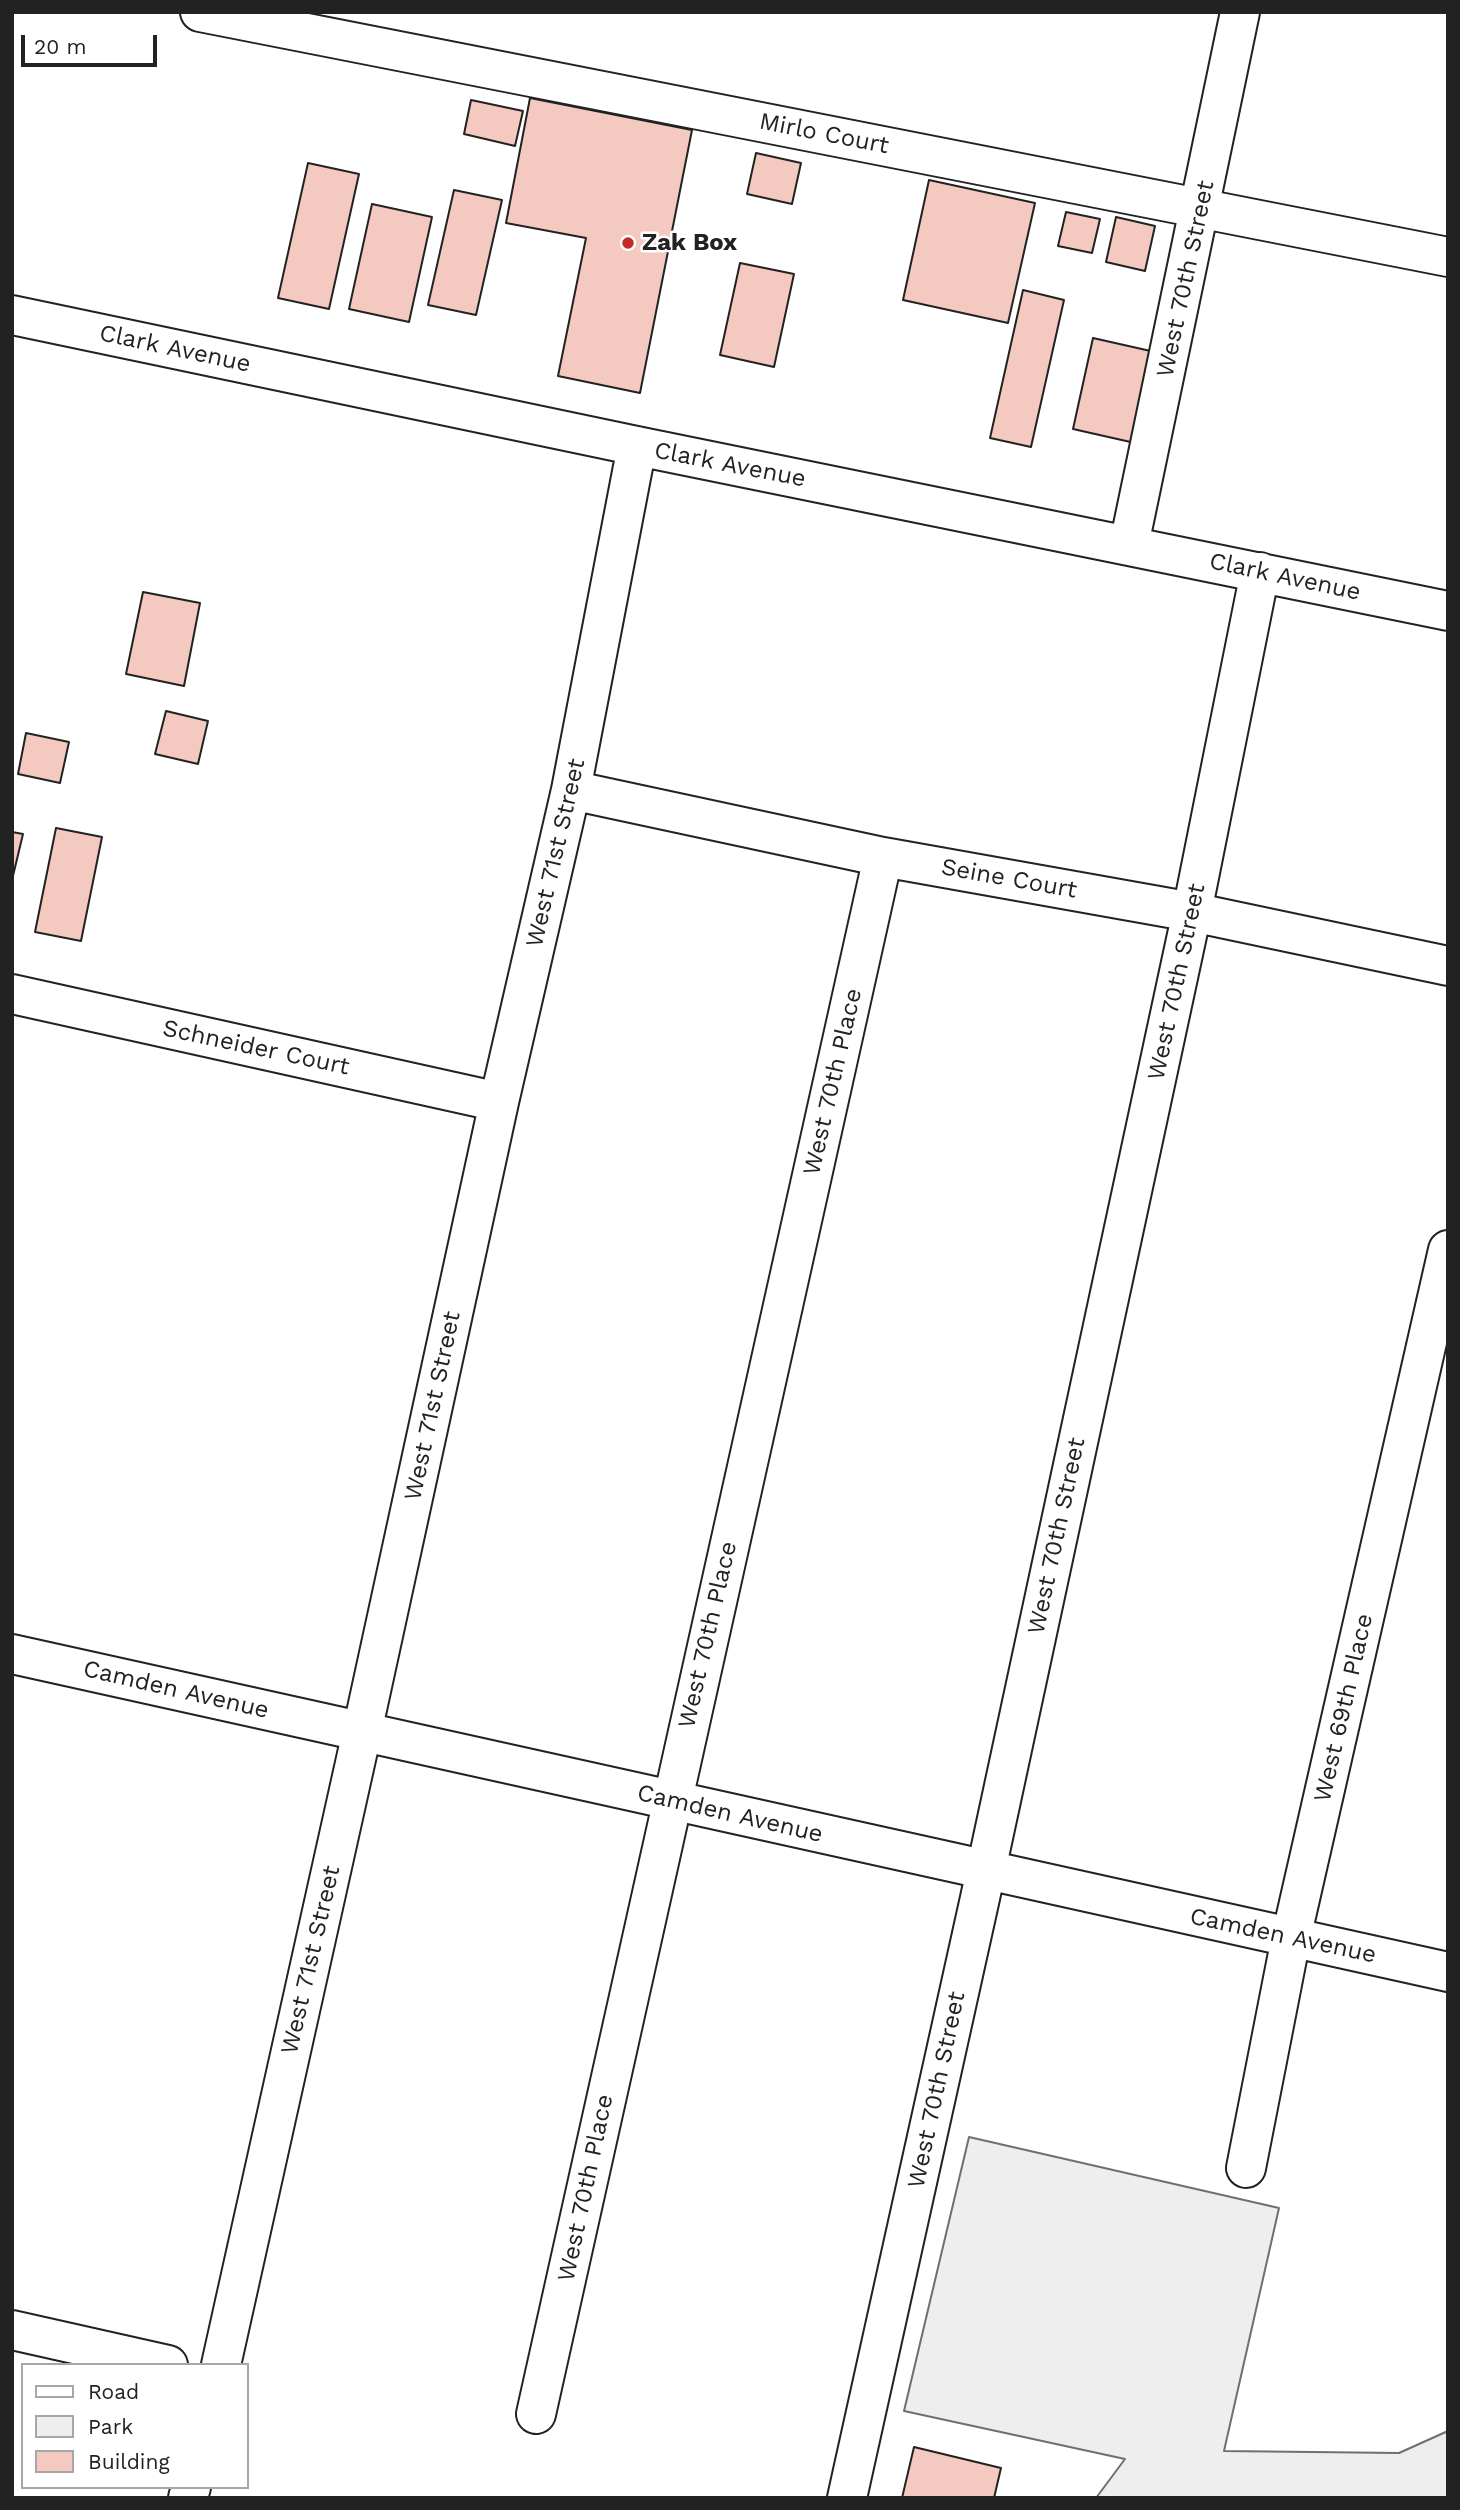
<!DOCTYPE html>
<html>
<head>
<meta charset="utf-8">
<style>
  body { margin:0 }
  #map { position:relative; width:1460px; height:2510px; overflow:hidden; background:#fff; font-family:"Work Sans",sans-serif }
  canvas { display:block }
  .frame { position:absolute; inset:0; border:14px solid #222; pointer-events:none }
  .legend { position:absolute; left:21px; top:2363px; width:228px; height:126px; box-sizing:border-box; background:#fff; border:2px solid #a7a7a7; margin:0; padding:9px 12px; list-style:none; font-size:21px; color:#222 }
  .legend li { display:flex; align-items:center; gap:14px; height:35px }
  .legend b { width:35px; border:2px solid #a7a7a7 }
  .scale { position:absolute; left:21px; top:35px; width:136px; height:32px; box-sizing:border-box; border:4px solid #222; border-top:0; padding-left:9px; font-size:21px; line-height:24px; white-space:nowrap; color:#222; -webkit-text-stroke:5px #fff; paint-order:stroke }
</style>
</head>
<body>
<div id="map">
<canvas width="1460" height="2510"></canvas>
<div class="frame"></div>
<ul class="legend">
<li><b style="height:9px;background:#fff"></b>Road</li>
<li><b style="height:19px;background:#eee"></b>Park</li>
<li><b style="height:19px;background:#f3c9c0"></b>Building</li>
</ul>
<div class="scale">20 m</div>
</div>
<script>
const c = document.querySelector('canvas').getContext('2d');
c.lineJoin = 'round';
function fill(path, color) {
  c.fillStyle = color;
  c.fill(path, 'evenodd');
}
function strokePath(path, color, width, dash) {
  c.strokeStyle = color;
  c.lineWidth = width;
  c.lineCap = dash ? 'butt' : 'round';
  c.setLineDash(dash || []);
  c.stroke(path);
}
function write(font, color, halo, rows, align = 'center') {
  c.font = font + ' "Work Sans",sans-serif';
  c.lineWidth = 5;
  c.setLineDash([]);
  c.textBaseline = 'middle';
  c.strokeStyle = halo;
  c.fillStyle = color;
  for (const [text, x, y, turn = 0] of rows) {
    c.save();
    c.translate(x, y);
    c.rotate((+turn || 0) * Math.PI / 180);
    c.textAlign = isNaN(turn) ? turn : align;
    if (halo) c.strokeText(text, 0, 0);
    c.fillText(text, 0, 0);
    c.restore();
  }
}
const green = new Path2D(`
  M969,2137L1279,2208L1224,2451L1399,2453L1448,2431V2498H1096L1125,2459L904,2411Z`);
fill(green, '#eee');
strokePath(green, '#6f6f6f', 2);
const building = new Path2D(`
  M530,98L692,130L640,393L558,376L586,238L506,223Z
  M471,100L523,111L515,146L464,134Z
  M756,153L801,163L792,204L747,194Z
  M308,163L359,174L329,309L278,298Z
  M929,180L1035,203L1008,323L903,300Z
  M454,190L502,200L476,315L428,305Z
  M372,204L432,217L409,322L349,309Z
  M1066,212L1100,219L1092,253L1058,246Z
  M1116,217L1155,226L1145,271L1106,262Z
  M740,263L794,274L774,367L720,355Z
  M1023,290L1064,300L1031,447L990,438Z
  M1093,338L1155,352L1135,443L1073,429Z
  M143,592L200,603L184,686L126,674Z
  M166,711L208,721L198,764L155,754Z
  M26,733L69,742L60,783L18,774Z
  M56,828L102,837L81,941L35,932Z
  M12,832L23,834L12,880Z
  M914,2447L1001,2468L994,2498H902Z`);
fill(building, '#f3c9c0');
strokePath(building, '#222', 2);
const minor = new Path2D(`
  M200,12L1448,257
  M12,315L637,446L1448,611
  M1129,545L1240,12
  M571,790L883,857L1192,912L1448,966
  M12,994L499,1102
  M12,1654L1448,1972
  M1246,2168L1291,1938L1448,1250
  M12,2330L168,2365
  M221,2365L362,1732L499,1102L571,790L637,446
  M536,2414L883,857
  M188,2498L191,2487
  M847,2498L980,1898L1192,912L1260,572`);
strokePath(minor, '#222', 42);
strokePath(minor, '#fff', 38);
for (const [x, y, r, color] of [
  [628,243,7,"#c62828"]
]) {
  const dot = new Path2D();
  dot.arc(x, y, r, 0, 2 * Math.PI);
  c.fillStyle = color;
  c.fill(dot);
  strokePath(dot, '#fff', 2.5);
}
write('24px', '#222', '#fff', [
  ["Mirlo Court",824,134,11],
  ["West 70th Street",1186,279,-78],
  ["Clark Avenue",175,349,12],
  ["Clark Avenue",730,465,11],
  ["Clark Avenue",1285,577,12],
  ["West 71st Street",556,853,-77],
  ["Seine Court",1009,879,10],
  ["West 70th Street",1177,982,-78],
  ["Schneider Court",256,1048,12],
  ["West 70th Place",833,1082,-77],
  ["West 71st Street",433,1406,-78],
  ["West 70th Street",1057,1536,-78],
  ["West 70th Place",708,1635,-77],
  ["Camden Avenue",176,1690,13],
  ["West 69th Place",1344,1708,-77],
  ["Camden Avenue",730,1814,13],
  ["Camden Avenue",1283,1936,12],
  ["West 71st Street",311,1960,-77],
  ["West 70th Street",937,2090,-78],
  ["West 70th Place",586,2188,-78]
]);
write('bold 24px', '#222', '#fff', [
  ["Zak Box",642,243]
], 'left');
</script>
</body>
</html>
